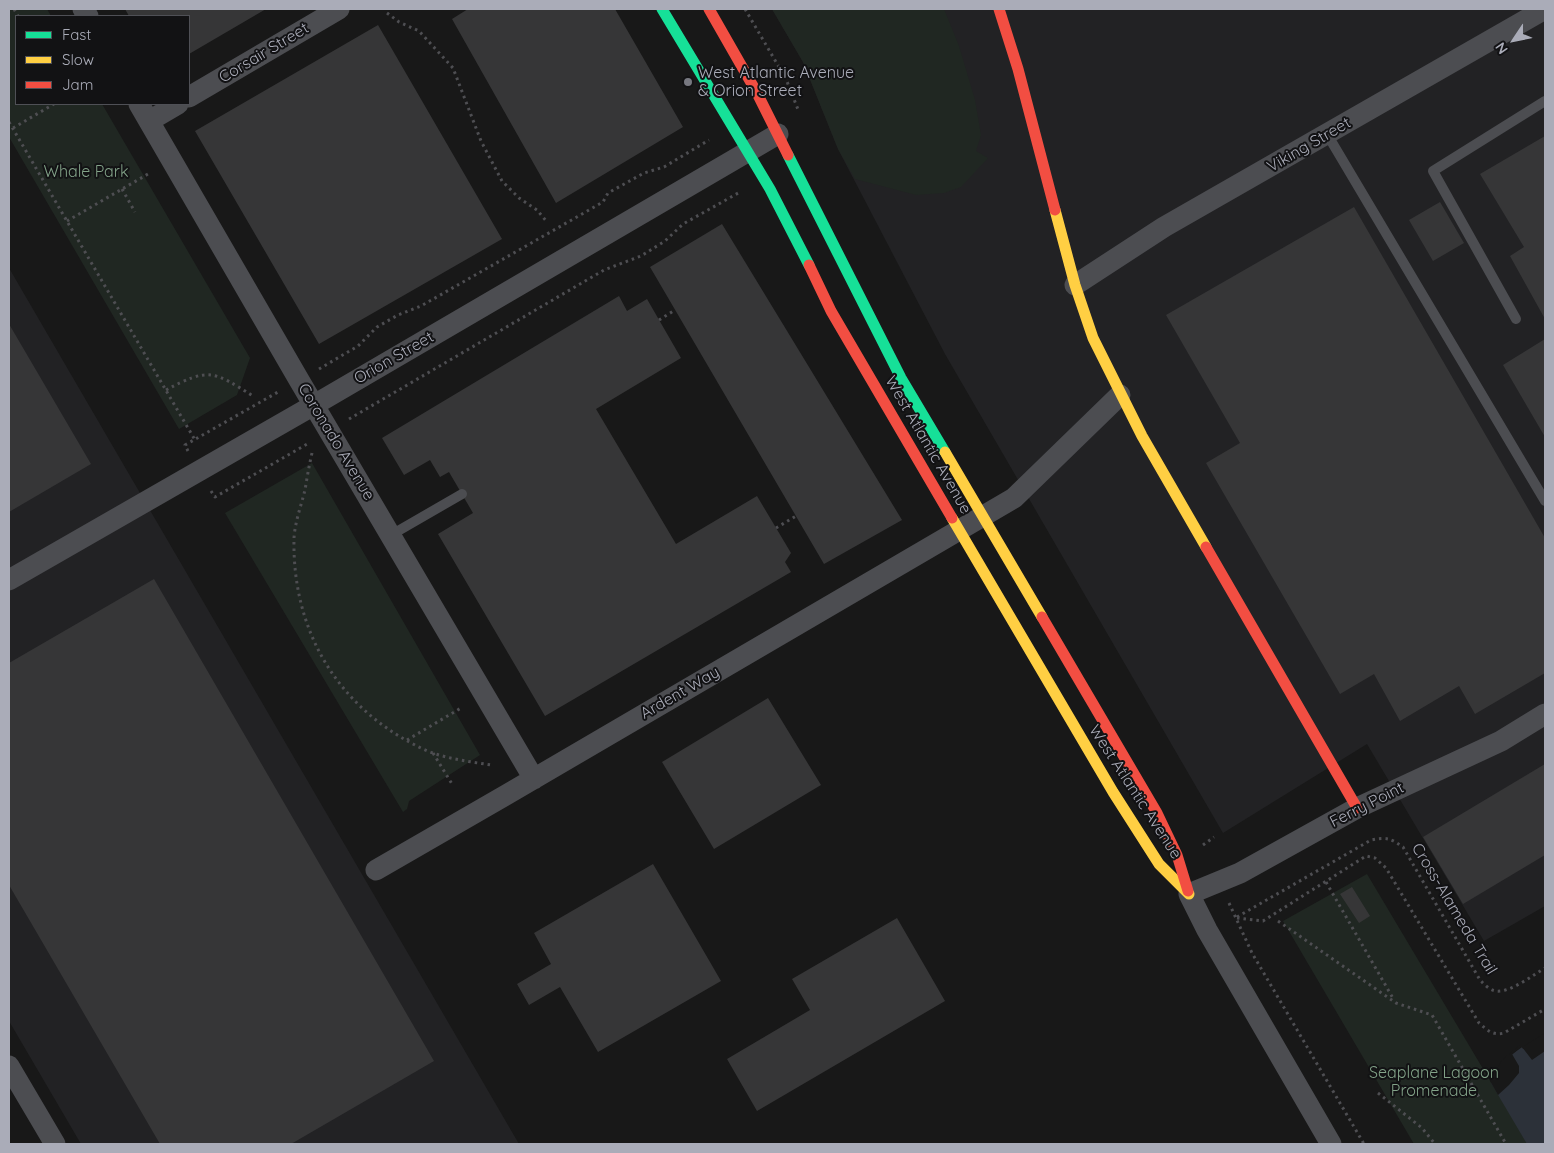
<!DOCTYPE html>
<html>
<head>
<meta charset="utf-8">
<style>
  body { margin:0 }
  #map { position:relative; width:1554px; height:1153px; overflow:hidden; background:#181818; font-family:Quicksand,sans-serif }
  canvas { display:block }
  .frame { position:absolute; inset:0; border:10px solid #aaacb8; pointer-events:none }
  .legend { position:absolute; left:15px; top:15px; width:175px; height:90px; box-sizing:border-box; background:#121214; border:1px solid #4f5056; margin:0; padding:6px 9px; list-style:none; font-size:15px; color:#aaacb8 }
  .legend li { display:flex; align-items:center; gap:10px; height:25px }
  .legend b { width:25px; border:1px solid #4f5056 }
  .north { position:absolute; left:1489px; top:15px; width:50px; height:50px; -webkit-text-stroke:4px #121214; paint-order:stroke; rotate:236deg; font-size:14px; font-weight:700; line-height:20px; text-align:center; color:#aaacb8 }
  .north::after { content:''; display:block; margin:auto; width:18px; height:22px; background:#aaacb8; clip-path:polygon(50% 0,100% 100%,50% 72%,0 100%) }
</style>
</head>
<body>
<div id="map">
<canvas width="1554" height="1153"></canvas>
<div class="frame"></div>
<ul class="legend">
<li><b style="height:6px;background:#16e098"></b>Fast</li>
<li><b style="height:6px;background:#ffcf43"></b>Slow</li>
<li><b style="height:6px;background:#f24e42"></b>Jam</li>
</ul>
<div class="north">N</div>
</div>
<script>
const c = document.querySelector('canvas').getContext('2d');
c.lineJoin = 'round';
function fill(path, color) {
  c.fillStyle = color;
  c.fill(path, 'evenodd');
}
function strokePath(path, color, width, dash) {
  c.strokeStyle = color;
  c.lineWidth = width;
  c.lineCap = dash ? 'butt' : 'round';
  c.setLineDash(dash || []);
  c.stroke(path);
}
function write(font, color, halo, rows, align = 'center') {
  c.font = font + ' Quicksand,sans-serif';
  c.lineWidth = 4;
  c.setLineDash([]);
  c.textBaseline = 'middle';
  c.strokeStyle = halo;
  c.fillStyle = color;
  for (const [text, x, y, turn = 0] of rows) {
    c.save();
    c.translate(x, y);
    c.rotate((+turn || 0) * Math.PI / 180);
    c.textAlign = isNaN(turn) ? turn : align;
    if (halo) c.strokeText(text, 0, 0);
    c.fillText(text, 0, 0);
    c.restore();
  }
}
fill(new Path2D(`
  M772,9H1545V906L1484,941L1367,744L1223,833L945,354L838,149L803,62Z
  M9,268L519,1144H81L9,1021Z`), '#222224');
fill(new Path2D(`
  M9,9H47L51,16H16V104H102L250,358L237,395L179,429L9,137Z
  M772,9H944L959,46L975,100L981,135L976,151L988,158L961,187L944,193L916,195L855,179L838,149L803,62Z
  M312,463L480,755L409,801L407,809L403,812L225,513Z
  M1367,874L1498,1094L1545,1144H1414L1283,921Z`), '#202722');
fill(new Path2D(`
  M1545,1036V1144H1527L1491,1083C1501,1067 1506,1058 1522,1047L1523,1049Z`), '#2c3139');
fill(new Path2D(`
  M1545,1033V1051L1532,1060L1522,1047L1512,1054L1519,1066V1073L1509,1085L1498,1095L1490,1081L1502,1060L1520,1045L1524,1046Z`), '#181818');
fill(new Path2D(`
  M125,9H266L189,54V16H129Z
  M468,9H615L683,127L556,203L452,19Z
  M378,25L502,239L319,344L195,131Z
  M1545,136V319L1510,256L1524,247L1480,174Z
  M1440,202L1464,243L1433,261L1409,220Z
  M1354,207L1545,538V673L1475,714L1459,686L1400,721L1374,674L1340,694L1206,463L1240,443L1166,315Z
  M722,224L902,520L824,564L650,267Z
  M619,296L627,311L647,299L681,358L596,409L676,544L757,496L791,553L785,562L791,572L545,716L438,534L473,513L449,472L440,477L430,460L404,475L382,438Z
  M9,324L91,464L9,512Z
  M1545,339V437L1503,365Z
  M154,579L434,1061L291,1144H160L9,885V663Z
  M768,698L821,785L714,849L662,762Z
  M1545,764V855L1463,904L1423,837Z
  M653,864L721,981L598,1052L560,987L529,1005L517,984L551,964L534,933Z
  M1352,887L1370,916L1359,923L1340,894Z
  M897,918L945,1001L757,1111L727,1059L810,1010L792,979Z`), '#363637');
strokePath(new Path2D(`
  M14,9L18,16
  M745,9L786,79L799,112
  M387,13L399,22L419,31L453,68L481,141L502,181L519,198L537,210L547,222
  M9,122L195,440
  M13,128L54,104
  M122,189L135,212
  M67,221L148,174
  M659,320L675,310
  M319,369L358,346L377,327L398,315L421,306L603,202L608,193L644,173L664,167L709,140
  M166,390C209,367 213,371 253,396
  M349,419L604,270L641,256L665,241L683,224L740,192
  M188,451L185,445L278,392
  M312,453C309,466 307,478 305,490C301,506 295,522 294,538C292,628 335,704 415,745C438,758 466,761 491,765
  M211,491L215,497L309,443
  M776,528L796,516
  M407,740L461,708
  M433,753L452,784
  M1203,845L1214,837
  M1326,882L1394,1000
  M1229,903L1252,953L1364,1144
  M1237,917L1371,840C1387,837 1390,838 1403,847L1480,980C1484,984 1489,990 1496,991C1510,993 1533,975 1545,968
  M1237,918L1263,921L1366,856L1375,858L1386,868L1479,1023C1487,1030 1493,1036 1504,1033L1545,1009
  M1278,921L1396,1003L1432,1015L1506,1144
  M1378,1093L1422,1128L1435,1144`), '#4e4e52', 3, [2.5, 4]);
strokePath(new Path2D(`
  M1327,134L1545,501
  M1516,319L1433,171L1545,101
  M391,535L462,494`), '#4c4d51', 10);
strokePath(new Path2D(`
  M83,9L88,16
  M189,97L339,9
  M139,104L299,380L534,779
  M149,121L178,104
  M1075,285L1164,227L1545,9
  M9,580L314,405L778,134
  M376,870L506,795L1014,498L1120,395
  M9,1066L55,1144
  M1331,1144L1207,930L1189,894L1240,873L1357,808L1501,741L1545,714`), '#4c4d51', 21);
strokePath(new Path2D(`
  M662,9L770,189L809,265
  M788,155L901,378L945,452`), '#16e098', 11);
strokePath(new Path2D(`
  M1055,210L1075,285L1093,338L1142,436L1206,547
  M945,452L1042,617
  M952,518L1113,792L1159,864L1189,894`), '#ffcf43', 11);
strokePath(new Path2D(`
  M709,9L757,93L788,155
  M999,9L1018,69L1055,210
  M809,265L831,311L952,518
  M1206,547L1357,808
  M1042,617L1157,813L1177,855L1188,891`), '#f24e42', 11);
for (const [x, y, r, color] of [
  [688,82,5,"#777880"]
]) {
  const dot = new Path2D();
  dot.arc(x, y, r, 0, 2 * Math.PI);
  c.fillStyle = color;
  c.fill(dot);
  strokePath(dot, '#121214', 2);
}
write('16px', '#aaacb8', '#121214', [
  ["Corsair Street",264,53,-31],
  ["Viking Street",1309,145,-30],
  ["Orion Street",394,358,-30],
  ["Coronado Avenue",336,442,59],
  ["West Atlantic Avenue",928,445,60],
  ["Ardent Way",680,693,-30],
  ["West Atlantic Avenue",1135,792,57],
  ["Ferry Point",1367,805,-27],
  ["Cross-Alameda Trail",1454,909,59]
]);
write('16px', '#aaacb8', '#121214', [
  ["West Atlantic Avenue",698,73],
  ["& Orion Street",698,91]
], 'left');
write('16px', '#82a288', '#121214', [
  ["Whale Park",86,172],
  ["Seaplane Lagoon",1434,1073],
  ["Promenade",1434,1091]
]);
</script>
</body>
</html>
